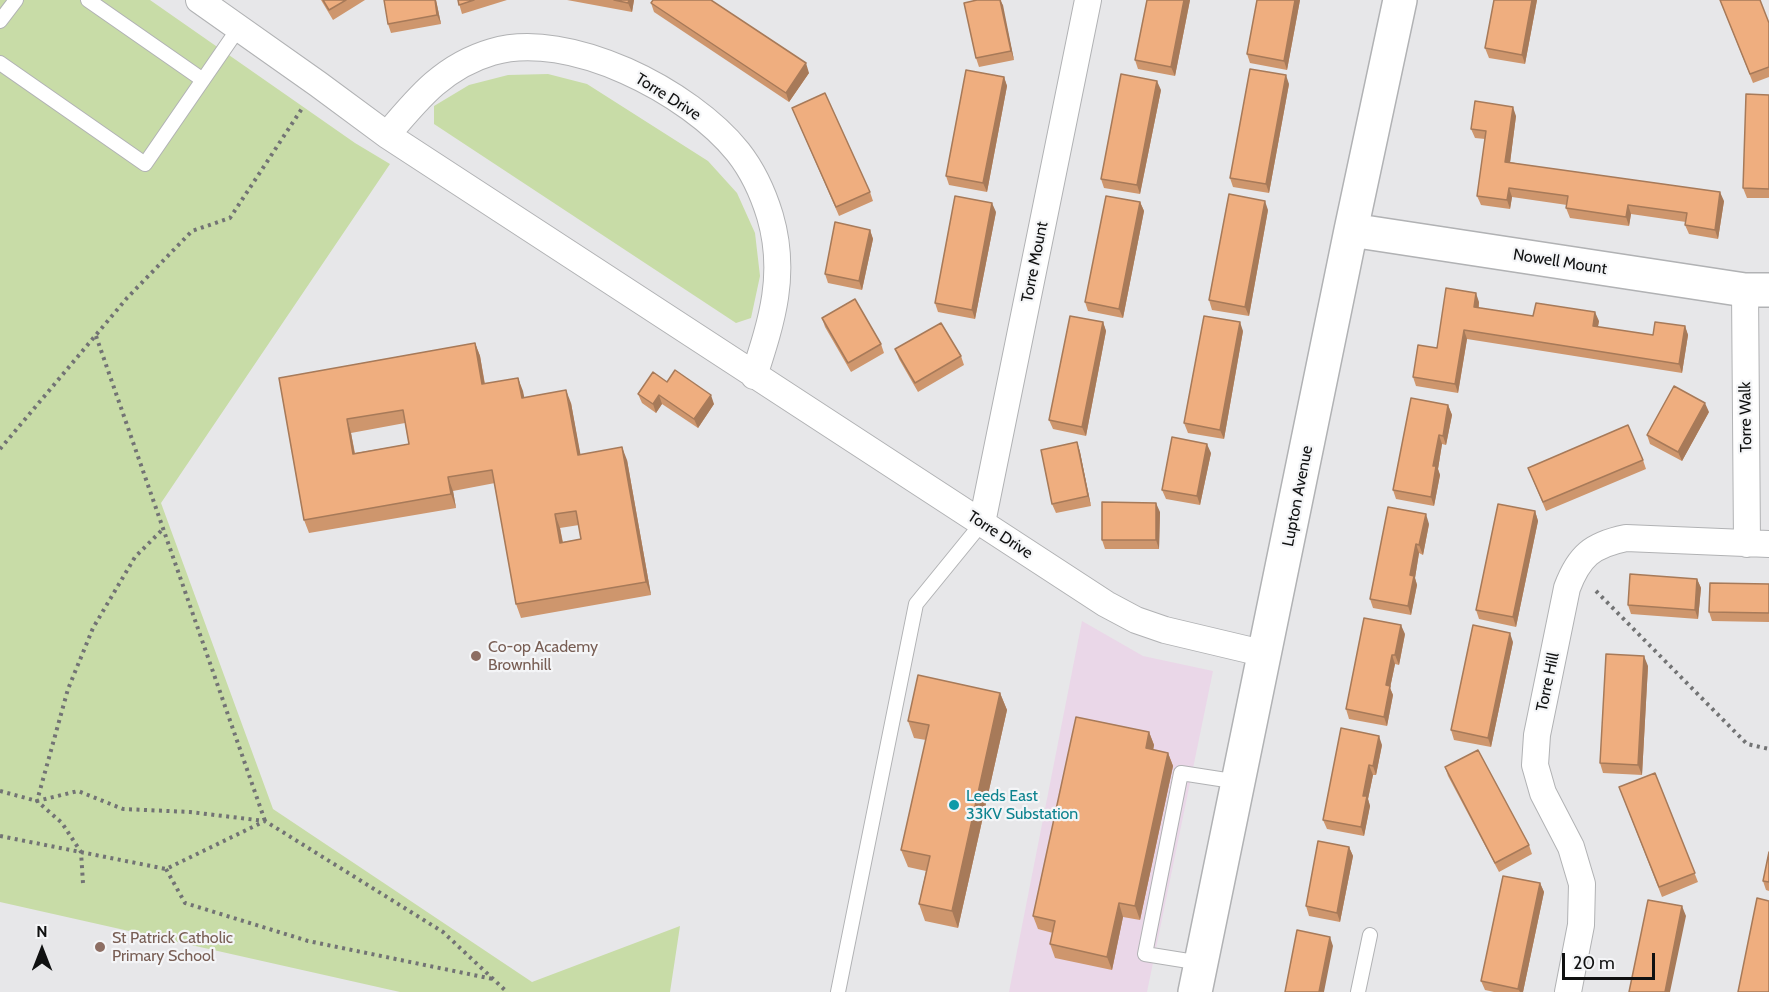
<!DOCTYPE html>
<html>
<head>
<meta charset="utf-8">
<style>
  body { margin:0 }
  #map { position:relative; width:1769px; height:992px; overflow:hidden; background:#e7e7e9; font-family:Cabin,sans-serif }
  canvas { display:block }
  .north { position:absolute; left:12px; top:920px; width:60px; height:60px; -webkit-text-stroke:4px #f4f5f7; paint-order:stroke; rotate:0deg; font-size:16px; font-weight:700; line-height:24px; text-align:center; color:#101111 }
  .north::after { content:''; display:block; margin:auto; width:21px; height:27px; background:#101111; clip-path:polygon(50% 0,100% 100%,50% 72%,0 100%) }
  .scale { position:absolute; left:1562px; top:953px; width:93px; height:27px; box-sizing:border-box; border:3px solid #101111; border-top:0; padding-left:8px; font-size:18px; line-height:21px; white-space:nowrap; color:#101111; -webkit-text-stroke:4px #f4f5f7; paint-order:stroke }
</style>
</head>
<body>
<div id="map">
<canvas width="1769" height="992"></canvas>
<div class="north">N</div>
<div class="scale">20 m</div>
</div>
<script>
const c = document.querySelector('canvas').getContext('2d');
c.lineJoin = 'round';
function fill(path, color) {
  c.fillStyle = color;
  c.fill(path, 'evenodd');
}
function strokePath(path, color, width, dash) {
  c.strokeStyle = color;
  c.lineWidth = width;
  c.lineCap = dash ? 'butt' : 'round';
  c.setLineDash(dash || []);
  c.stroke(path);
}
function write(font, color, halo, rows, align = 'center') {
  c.font = font + ' Cabin,sans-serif';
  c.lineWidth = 4.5;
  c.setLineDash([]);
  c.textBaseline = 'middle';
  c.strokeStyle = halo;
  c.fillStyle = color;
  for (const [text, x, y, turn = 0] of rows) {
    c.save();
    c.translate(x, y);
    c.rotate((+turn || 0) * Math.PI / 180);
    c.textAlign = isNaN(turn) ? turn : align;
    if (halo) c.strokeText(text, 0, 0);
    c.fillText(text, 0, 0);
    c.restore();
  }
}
fill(new Path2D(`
  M1082,621L1143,656L1213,671L1147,992H1009Z`), '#ead7e8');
fill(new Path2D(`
  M0,0H150L355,143L390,164L161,503L273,809L532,982L680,926L670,992H400L0,902Z
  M548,74L587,84L708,161L737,193L755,233L760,276L751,318L736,323L434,124V106L469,85L508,75Z`), '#c8dca7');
const lane = new Path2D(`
  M88,0L203,80
  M0,21L16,0
  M0,63L145,164L238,29
  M1201,963L1145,954L1181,773L1239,782
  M838,992L916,604L982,523
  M1358,992L1370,935`);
const street = new Path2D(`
  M199,0L318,84L387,135L1106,604L1136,620L1165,630L1266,654
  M387,135C418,98 444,66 492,52C569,29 690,92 738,152C753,171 763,193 770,216C787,274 772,320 754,376
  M1745,290L1747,544
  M982,523L1088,0
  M1568,992L1581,925L1582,884L1571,847L1543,793L1535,765L1537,735L1567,588C1579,556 1592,545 1626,538L1769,544`);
const secondary = new Path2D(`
  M1351,230L1745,290H1769
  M1195,992L1351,230L1400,0`);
strokePath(lane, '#b1b2b4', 16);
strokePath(street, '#b1b2b4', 28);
strokePath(secondary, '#b1b2b4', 36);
strokePath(new Path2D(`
  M96,336L265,821
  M0,449L127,298L192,231L230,218L303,107
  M1596,591L1747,744L1769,749
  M0,791L37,801L78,791L123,809L190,812L265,821L443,932L507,992
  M0,836L166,869L265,821
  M166,869L185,903L308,941L493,979
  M83,883L81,852L62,823L37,801L68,689L93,628L135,557L163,529`), '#727374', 4, [3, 4.5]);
strokePath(lane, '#fff', 14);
strokePath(street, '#fff', 26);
strokePath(secondary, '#fff', 33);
fill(new Path2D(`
  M321,0H365L333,20Z
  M436,0L441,24L391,33L388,24Z
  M458,0H507L462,14Z
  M567,0H634L632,12Z
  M977,0H1001L1014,60L979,67L976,58Z
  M1147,0H1190L1175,76L1138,69L1135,60Z
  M1257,0H1300L1287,70L1250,63L1247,54Z
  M1494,0H1537L1525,64L1489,58L1485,48Z
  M1720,0L1769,23V77L1753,83Z
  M651,3L809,73L789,102L654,12Z
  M1004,77L1007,86L987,192L949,185L946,176Z
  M1289,84L1269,193L1233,187L1230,178Z
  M1161,90L1140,194L1104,188L1101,179Z
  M1769,95V198H1747L1743,188Z
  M792,108L870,192L873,201L839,216Z
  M1516,116L1510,162L1724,201L1718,239L1689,234L1685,225L1686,222L1631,214L1629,226L1570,218L1566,208L1567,205L1512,197L1510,209L1481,205L1477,196L1485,139L1475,138L1471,129Z
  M1140,202L1144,211L1123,318L1088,311L1085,302Z
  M1268,210L1249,316L1212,310L1209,300Z
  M996,212L975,319L938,312L935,303Z
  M870,230L873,239L862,290L828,283L825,274Z
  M1479,302V308L1533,316L1599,321L1598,327L1653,335L1685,326L1688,335L1682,373L1467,339L1458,393L1416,386L1413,377L1437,348Z
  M822,318L881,344L884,353L851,372L825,327Z
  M1103,322L1106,331L1086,436L1053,429L1049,420Z
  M1243,331L1224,439L1188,433L1184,423Z
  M475,343L480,356L485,384L518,378L524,397L571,403L580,454L627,460L651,595L521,618L516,604L495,483L453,491L456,508L309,533L304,520L279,378ZM405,423L409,444L355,453L351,433ZM579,525L581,539L563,542L560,528Z
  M895,349L961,356L964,365L918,392L899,359Z
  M667,382L714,404L698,428L662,404L656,413L642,403L638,394Z
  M1448,405L1452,415L1446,445L1442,444L1438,469L1440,475L1434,506L1396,499L1393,490Z
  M1709,412L1682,461L1650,444L1647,435Z
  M1077,442L1080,452L1091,506L1056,513L1052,504Z
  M1211,453L1200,505L1166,499L1162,490Z
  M1643,460L1646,469L1546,511L1528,468Z
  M1535,511L1538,521L1516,627L1479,619L1476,610Z
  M1160,512L1159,549H1105L1102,540Z
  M1429,524L1423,555L1419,553L1415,578L1417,585L1411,615L1373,608L1370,599Z
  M1697,579L1701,588L1698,619L1631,614L1628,605Z
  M1769,584V622L1712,621L1709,612Z
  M1405,634L1399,665L1395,664L1390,688L1393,695L1387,726L1349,719L1346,709Z
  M1513,642L1491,747L1454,740L1451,730Z
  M1648,666L1642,775L1603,773L1600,763Z
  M1000,693L1007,710L958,928L925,921L919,904L926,871L908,867L901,850L926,740L914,738L908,721Z
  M1149,732L1154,745L1153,750L1168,753L1173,766L1140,920L1123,917L1112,970L1055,958L1050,944L1053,933L1038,929L1033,916Z
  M1382,745L1376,775H1373L1368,799L1370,806L1364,836L1327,829L1323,820Z
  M1445,767L1529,845L1532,854L1499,872L1448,776Z
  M1655,773L1698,882L1662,897L1619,787Z
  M1349,847L1353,856L1340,922L1309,916L1306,906Z
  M1769,852V891L1766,890L1763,881Z
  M1540,883L1544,892L1523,992H1494L1485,990L1481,981Z`), '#ce966d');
fill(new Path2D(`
  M435,0H436L441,24L437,15Z
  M629,0H634L632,12L628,3Z
  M1000,0L1003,5L1014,60L1011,51Z
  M1184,0H1190L1175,76L1171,67Z
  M1295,0H1300L1287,70L1284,61Z
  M1532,0H1537L1525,64L1522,55Z
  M806,63L809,73L789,102L786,93Z
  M1286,75L1289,84L1269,193L1266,184Z
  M1004,77L1007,86L987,192L983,183Z
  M1157,81L1161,90L1140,194L1137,185Z
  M1513,107L1516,116L1509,171L1505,162Z
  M1509,188L1512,197L1510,209L1507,200Z
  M1720,192L1724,201L1718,239L1715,230Z
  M1265,201L1268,210L1249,316L1245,307Z
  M1140,202L1144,211L1123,318L1119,309Z
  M992,203L996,212L975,319L972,310Z
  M1628,205L1631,214L1629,226L1626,217Z
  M870,230L873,239L862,290L859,281Z
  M1476,293L1479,302L1477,316L1474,307Z
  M1595,312L1599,321L1596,335L1593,326Z
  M1103,322L1106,331L1086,436L1082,427Z
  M1240,322L1243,331L1224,439L1220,430Z
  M1685,326L1688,335L1682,373L1679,364Z
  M1464,330L1467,339L1458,393L1455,384Z
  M475,343L480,356L487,398L482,384Z
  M518,378L523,391L527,411L522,398Z
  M566,390L571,403L583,468L578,455Z
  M659,395L662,404L656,413L653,404Z
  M711,395L714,404L698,428L694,419Z
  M1705,403L1709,412L1682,461L1678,452Z
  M1448,405L1452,415L1446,445L1443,436Z
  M347,419L351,433L357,467L353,454Z
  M1439,435L1442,444L1438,469L1440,475L1434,506L1431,497L1433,466Z
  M1077,442L1080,452L1091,506L1088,496Z
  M1207,444L1211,453L1200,505L1197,496Z
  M622,447L627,460L651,595L646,582Z
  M448,477L453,491L456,508L451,494Z
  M1156,503L1160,512L1159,549L1156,540Z
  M1535,511L1538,521L1516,627L1513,617Z
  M555,514L560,528L565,556L560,543Z
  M1426,514L1429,524L1423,555L1419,545Z
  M1416,544L1419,553L1415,578L1417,585L1411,615L1408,606L1410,575Z
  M1697,579L1701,588L1698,619L1695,610Z
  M1401,625L1405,634L1399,665L1395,655Z
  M1510,633L1513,642L1491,747L1488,738Z
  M1392,655L1395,664L1390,688L1393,695L1387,726L1384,717L1386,685Z
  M1644,656L1648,666L1642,775L1638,765Z
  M1000,693L1007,710L958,928L952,911Z
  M1149,732L1154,745L1151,761L1146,748Z
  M1379,736L1382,745L1376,775L1373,766Z
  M1168,753L1173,766L1140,920L1135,906Z
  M1369,765L1373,775L1368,799L1370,806L1364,836L1361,827L1363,796Z
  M1349,847L1353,856L1340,922L1337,913Z
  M1540,883L1544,892L1523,992H1520L1518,989Z
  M1119,903L1123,917L1112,970L1107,957Z
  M1682,906L1686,916L1670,992H1665Z
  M1330,937L1333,946L1324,992H1319Z`), '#a77a59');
const building = new Path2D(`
  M323,0H346L329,10Z
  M384,0H435L437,15L388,24Z
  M458,0H474L459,5Z
  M614,0H629L628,3Z
  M653,0H711L806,63L786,93L651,3Z
  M977,0H1000L1011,51L976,58L964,3Z
  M1147,0H1184L1171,67L1135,60Z
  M1257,0H1295L1284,61L1247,54Z
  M1494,0H1532L1522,55L1485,48Z
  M1720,0H1760L1769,23V67L1750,74Z
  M1250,69L1286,75L1266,184L1230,178Z
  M966,70L1004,77L983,183L946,176Z
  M1121,74L1157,81L1137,185L1101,179Z
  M825,93L870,192L836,207L792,108Z
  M1746,94L1769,95V189L1743,188Z
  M1475,101L1513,107L1505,162L1720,192L1715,230L1685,225L1687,213L1628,205L1626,217L1566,208L1568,196L1509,188L1507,200L1477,196L1486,131L1471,129Z
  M1229,194L1265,201L1245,307L1209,300Z
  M955,196L992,203L972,310L935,303Z
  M1106,196L1140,202L1119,309L1085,302Z
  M835,222L870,230L859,281L825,274Z
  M1446,288L1476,293L1474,307L1533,316L1536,303L1595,312L1593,326L1653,335L1655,322L1685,326L1679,364L1464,330L1455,384L1413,377L1418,345L1437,348Z
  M855,299L881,344L848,363L822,318Z
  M1070,316L1103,322L1082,427L1049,420Z
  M1204,316L1240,322L1220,430L1184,423Z
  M941,323L961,356L915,383L895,349Z
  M475,343L482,384L518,378L522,398L566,390L578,455L622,447L646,582L516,604L492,470L448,477L451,494L304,520L279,378ZM403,410L409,444L353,454L347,419ZM576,511L581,539L560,543L555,514Z
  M675,370L711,395L694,419L659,395L653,404L638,394L653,372L667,382Z
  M1674,386L1705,403L1678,452L1647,435Z
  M1411,398L1448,405L1443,436L1439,435L1433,466H1436L1431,497L1393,490Z
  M1628,425L1643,460L1543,502L1528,468Z
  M1172,437L1207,444L1197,496L1162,490Z
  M1077,442L1088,496L1052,504L1041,450Z
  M1102,502L1156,503V540H1102Z
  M1498,504L1535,511L1513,617L1476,610Z
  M1388,507L1426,514L1419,545L1416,544L1410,575L1414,576L1408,606L1370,599Z
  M1630,574L1697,579L1695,610L1628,605Z
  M1710,583L1769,584V613L1709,612Z
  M1364,618L1401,625L1395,655H1392L1386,685L1390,686L1384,717L1346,709Z
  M1473,625L1510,633L1488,738L1451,730Z
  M1606,654L1644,656L1638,765L1600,763Z
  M918,675L1000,693L952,911L919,904L930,856L901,850L929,725L908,721Z
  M1076,717L1149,732L1146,748L1168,753L1135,906L1119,903L1107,957L1050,944L1055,921L1033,916Z
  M1341,728L1379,736L1373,766L1369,765L1363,796H1367L1361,827L1323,820Z
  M1478,750L1529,845L1495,863L1445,767Z
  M1655,773L1695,873L1659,887L1619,787Z
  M1318,841L1349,847L1337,913L1306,906Z
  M1769,852V882L1763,881Z
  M1503,876L1540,883L1518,989L1481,981Z
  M1757,898L1769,901V992H1738Z
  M1648,900L1682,906L1665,992H1629Z
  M1297,930L1330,937L1319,992H1285Z`);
fill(building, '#efae7f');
strokePath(building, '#a77a59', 1.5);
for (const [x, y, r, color] of [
  [476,656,6,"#8d6e63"],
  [954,805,6,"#0f9aa8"],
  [100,947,6,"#8d6e63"]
]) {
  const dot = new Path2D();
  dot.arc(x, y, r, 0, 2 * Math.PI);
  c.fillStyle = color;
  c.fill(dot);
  strokePath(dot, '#f4f5f7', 2);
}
write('16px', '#101111', '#f4f5f7', [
  ["Torre Drive",668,97,32],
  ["Torre Mount",1035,262,-79],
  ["Nowell Mount",1560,262,9],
  ["Torre Walk",1746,417,-91],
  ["Lupton Avenue",1298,496,-79],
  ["Torre Drive",1000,535,33],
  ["Torre Hill",1548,682,-78]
]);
write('16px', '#785e54', '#f4f5f7', [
  ["Co-op Academy",488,647],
  ["Brownhill",488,665],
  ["St Patrick Catholic",112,938],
  ["Primary School",112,956]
], 'left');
write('16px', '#0d838f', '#f4f5f7', [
  ["Leeds East",966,796],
  ["33KV Substation",966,814]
], 'left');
</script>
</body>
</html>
